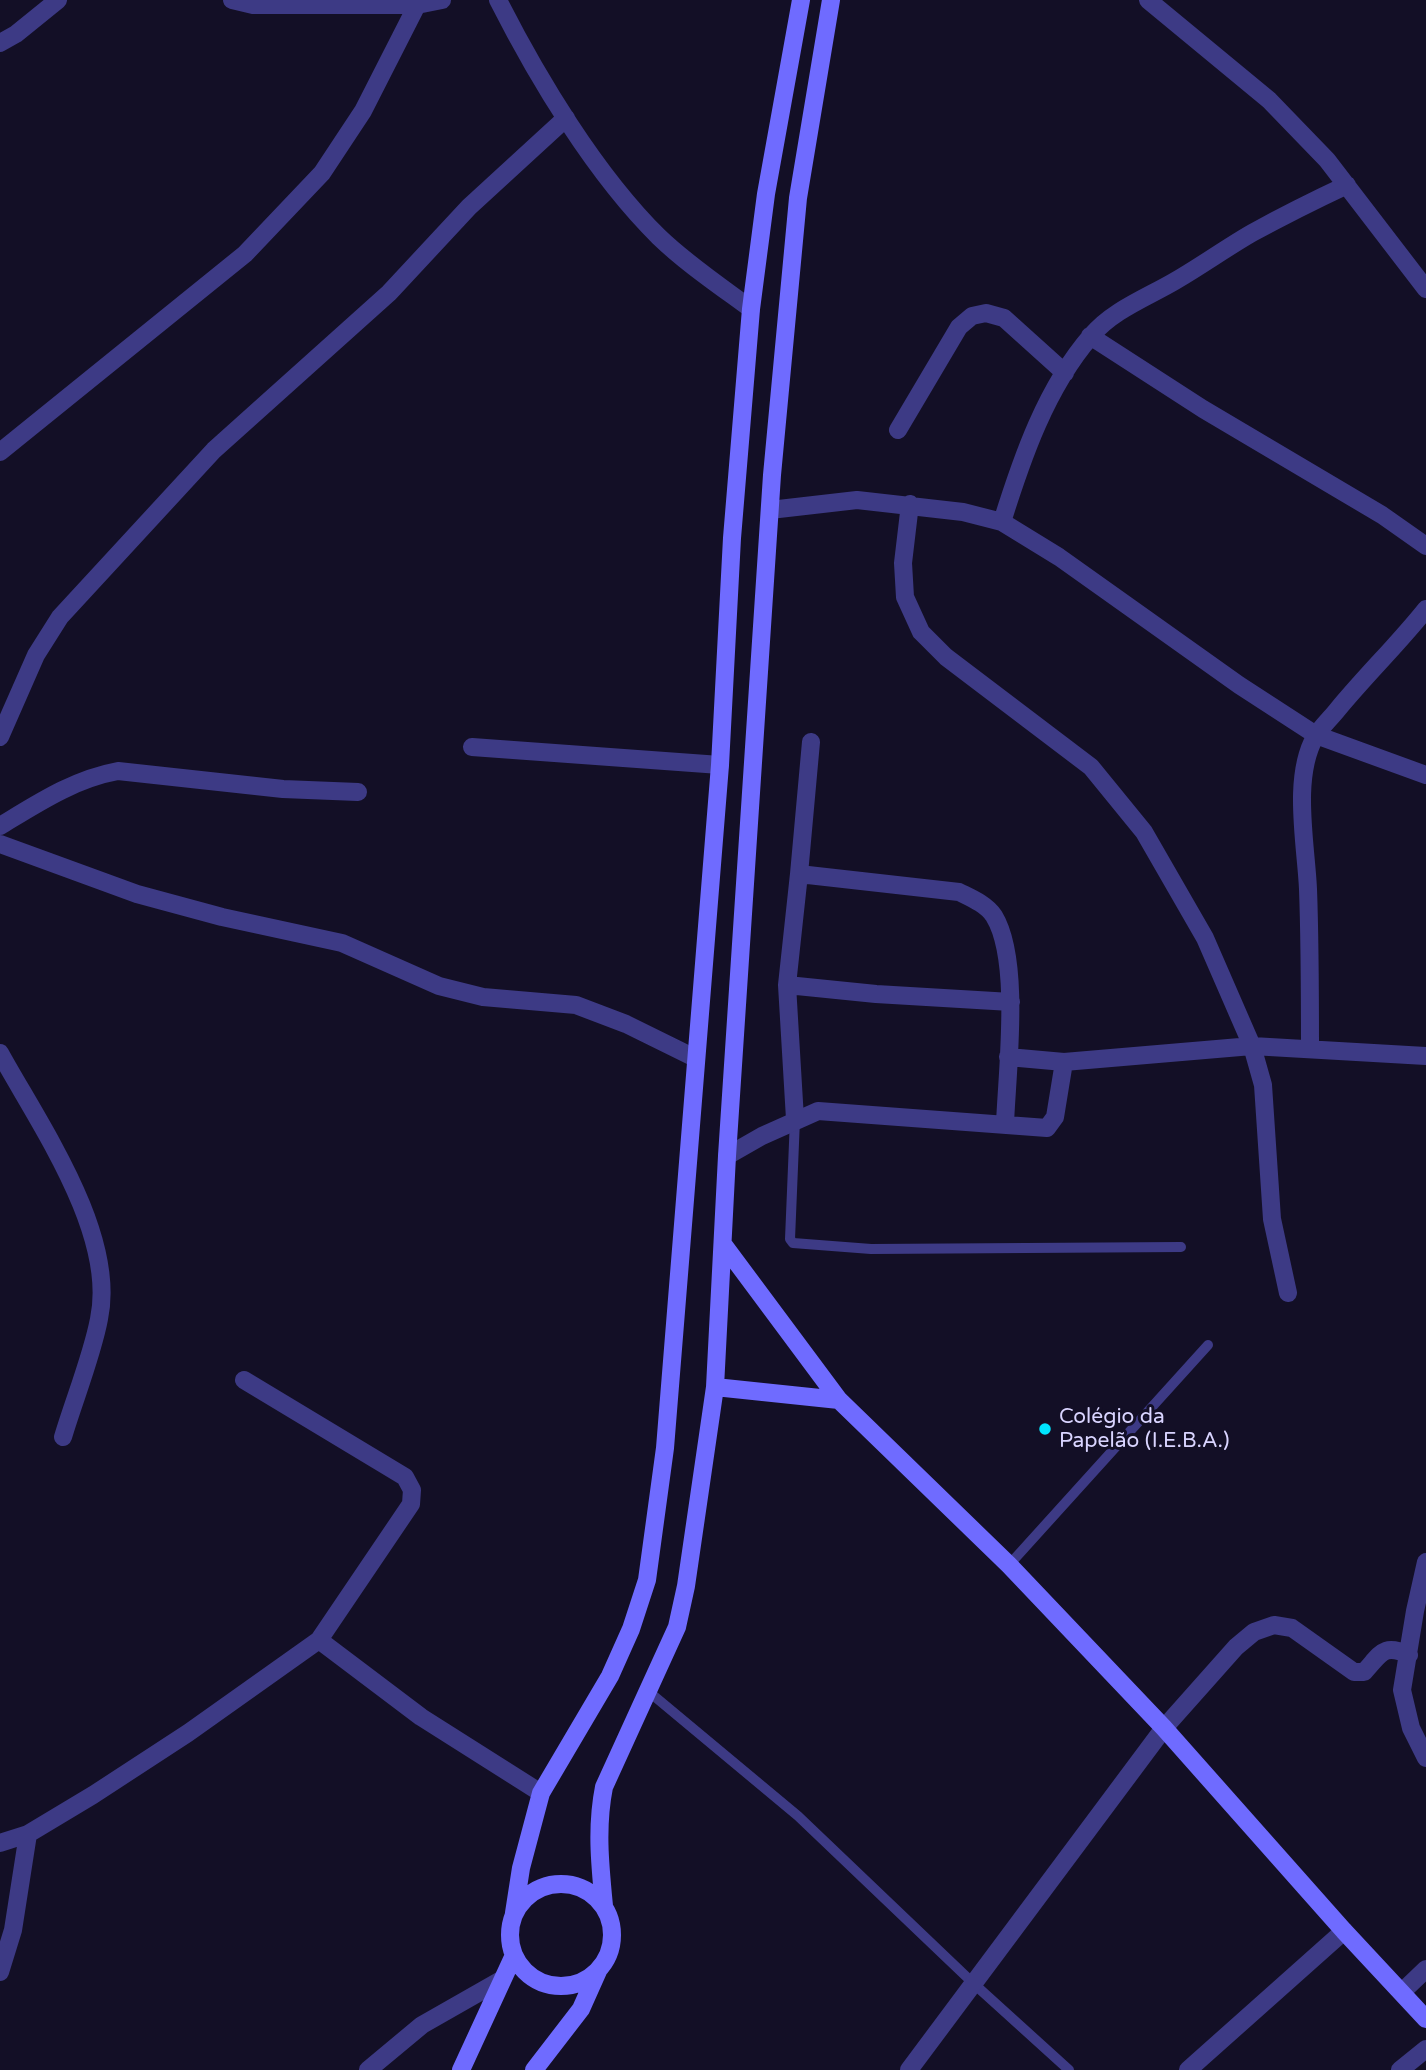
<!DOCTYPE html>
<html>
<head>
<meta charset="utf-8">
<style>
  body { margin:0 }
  canvas { display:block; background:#130f26 }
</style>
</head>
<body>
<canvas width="1426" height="2070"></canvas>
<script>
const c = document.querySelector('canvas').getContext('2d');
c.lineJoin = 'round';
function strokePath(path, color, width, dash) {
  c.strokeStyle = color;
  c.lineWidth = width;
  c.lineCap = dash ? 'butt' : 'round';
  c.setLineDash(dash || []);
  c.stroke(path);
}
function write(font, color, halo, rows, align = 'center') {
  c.font = font + ' "Varela Round",sans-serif';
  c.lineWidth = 6;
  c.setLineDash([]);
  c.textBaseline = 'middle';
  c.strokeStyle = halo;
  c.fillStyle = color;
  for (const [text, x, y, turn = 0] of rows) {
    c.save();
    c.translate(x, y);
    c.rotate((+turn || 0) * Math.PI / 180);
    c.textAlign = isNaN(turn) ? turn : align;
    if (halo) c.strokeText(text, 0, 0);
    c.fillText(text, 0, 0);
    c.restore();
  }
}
strokePath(new Path2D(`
  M795,1119L790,1239L793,1243L871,1249L1181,1247
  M1009,1565L1208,1345
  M648,1691L798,1816L973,1983L1069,2070`), '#3d3a85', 10);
strokePath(new Path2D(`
  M232,0L253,5H417L442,0
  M498,0C538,79 596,175 659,237C687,264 720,286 751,309
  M1148,0L1269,100L1327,160L1426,289
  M0,43L16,34L58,0
  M1090,336L1203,409L1382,515L1426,546
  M898,430L959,327L972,316L986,313L1004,318L1065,373
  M0,452L245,254L322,173L363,111L417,5
  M910,504L903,563L905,597L921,632L946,657L1091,767L1144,832L1205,938L1252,1046L1263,1085L1272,1219L1288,1293
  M770,510L857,500L963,512L1002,522L1059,557L1239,685L1316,735L1426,775
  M1002,522C1022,458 1046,388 1091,336C1113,310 1146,298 1175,281C1201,266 1226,248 1252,233C1283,216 1315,200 1347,185
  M0,737L36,655L60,617L214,450L389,293L469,207L566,118
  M472,747L720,765
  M0,826C38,803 74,779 118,771L283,789L358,792
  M0,844L137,894L222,917L342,943L439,986L483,997L576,1005L626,1024L695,1058
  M799,874L811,742
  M787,985L876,994L1011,1002
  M1310,1049C1310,995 1310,942 1308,889C1306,844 1292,778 1315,737C1321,727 1331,718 1338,709C1367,674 1398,644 1426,609
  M0,1053C39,1124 117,1234 99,1319C92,1356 74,1400 63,1437
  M1008,1057L1064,1062
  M795,1119L787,985L799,874L959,892C971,898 986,904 994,916C1021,960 1007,1071 1005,1124
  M727,1156L762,1136L818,1111L1047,1128L1055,1117L1064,1062L1252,1046L1426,1056
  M1426,1562L1415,1611L1402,1690L1411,1728L1426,1758
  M319,1640L421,1717L541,1793
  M0,1843L28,1834L93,1795L188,1733L319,1640L411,1504L412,1490L405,1477L244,1380
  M0,1972L13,1930L28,1834
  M1402,1992L1426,1969
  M368,2070L422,2025L501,1980
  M909,2070L1164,1728L1236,1647L1254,1632L1274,1625L1292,1628L1354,1672H1364C1381,1654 1383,1643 1409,1655
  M1188,2070L1344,1931
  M1400,2070L1426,2049`), '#3d3a85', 18);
strokePath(new Path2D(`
  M723,1244L839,1400L1009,1565L1164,1728L1344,1931L1426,2019
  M715,1387L839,1400
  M510 1935a51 51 0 1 1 102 0a51 51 0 1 1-102 0Z
  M604,1906C600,1865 596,1827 604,1787L677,1627L686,1586L715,1387L727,1156L772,475L798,198L831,0
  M514,1913L521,1868L541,1793L610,1676L631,1629L647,1580L665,1448L720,765L732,538L751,309L766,194L801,0
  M461,2070L514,1955
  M534,2070L581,2009L598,1971`), '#6f6bff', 18);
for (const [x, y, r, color] of [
  [1045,1429,7,"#00e5ff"]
]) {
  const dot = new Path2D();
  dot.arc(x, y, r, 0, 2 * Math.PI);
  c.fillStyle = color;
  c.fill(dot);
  strokePath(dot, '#130f26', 2.5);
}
write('21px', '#d9d4ff', '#130f26', [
  ["Colégio da",1059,1417],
  ["Papelão (I.E.B.A.)",1059,1441]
], 'left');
</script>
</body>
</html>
